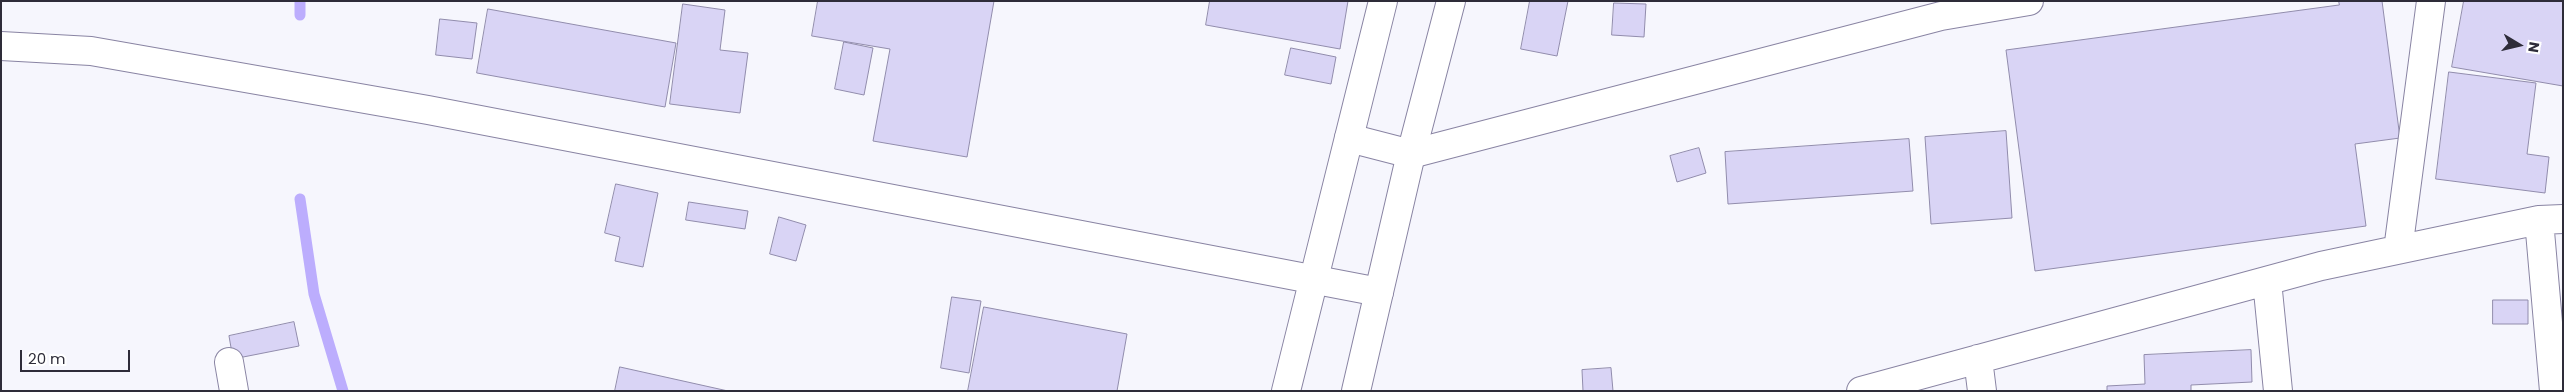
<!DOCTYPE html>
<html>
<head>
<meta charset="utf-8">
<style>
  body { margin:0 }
  #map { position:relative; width:2564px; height:392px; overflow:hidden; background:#f6f6fd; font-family:Poppins,sans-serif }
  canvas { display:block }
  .frame { position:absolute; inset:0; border:2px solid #2e2c39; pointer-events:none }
  .north { position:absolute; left:2494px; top:20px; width:50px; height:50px; -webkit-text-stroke:4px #fff; paint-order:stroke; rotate:99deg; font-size:14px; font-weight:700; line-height:20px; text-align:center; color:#2e2c39 }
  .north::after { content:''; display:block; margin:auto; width:18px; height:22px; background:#2e2c39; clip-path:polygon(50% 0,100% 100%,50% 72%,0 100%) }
  .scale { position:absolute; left:20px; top:350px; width:110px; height:22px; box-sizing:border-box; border:2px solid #2e2c39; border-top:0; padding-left:6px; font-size:15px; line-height:18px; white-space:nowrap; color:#2e2c39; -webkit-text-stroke:4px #fff; paint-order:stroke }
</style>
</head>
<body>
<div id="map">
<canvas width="2564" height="392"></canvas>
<div class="frame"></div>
<div class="north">N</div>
<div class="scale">20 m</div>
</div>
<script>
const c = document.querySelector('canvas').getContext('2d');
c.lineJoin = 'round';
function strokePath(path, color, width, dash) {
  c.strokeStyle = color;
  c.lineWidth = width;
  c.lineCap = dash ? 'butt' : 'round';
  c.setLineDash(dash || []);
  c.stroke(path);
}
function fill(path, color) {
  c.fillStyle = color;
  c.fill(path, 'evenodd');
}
strokePath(new Path2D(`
  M300,15V1
  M300,199L314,294L343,391`), '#bcadfd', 11);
const building = new Path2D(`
  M818,1H994L967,157L873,141L890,49L812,36Z
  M1210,1H1348L1340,49L1206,25Z
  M1530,1H1568L1557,56L1521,49Z
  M2339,1H2382L2400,138L2355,144L2366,226L2035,271L2006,50L2339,5Z
  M2464,1H2563V86L2452,67Z
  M1614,3L1646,4L1644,37L1612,35Z
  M683,4L725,10L720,50L748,53L740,113L670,104Z
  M488,9L676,43L665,107L477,73Z
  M440,19L477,23L472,59L436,55Z
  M844,42L873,48L864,95L835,89Z
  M1291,48L1336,57L1331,84L1285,75Z
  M2449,72L2536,83L2527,154L2549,157L2545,193L2436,179Z
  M2006,131L2012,218L1931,224L1925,137Z
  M1909,139L1913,191L1728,204L1725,152Z
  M1699,148L1706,173L1677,182L1670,156Z
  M616,184L658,193L643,267L615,261L620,237L605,233Z
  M689,202L748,211L745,229L686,220Z
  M779,217L806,225L796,261L770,254Z
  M952,297L981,301L969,373L941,368Z
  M2493,300H2528V324H2493Z
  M984,307L1127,334L1117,391H968Z
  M294,322L299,346L233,359L229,336Z
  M2251,350L2252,382L2191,385V391H2107V386L2145,384L2144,355Z
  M620,367L728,391H615Z
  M1611,368L1613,391H1583L1582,370Z`);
fill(building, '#d9d4f5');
strokePath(building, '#918cac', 1);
const minor = new Path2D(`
  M1,46L91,51L428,110L1379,292
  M1349,138L1411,154L1941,16L2029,1
  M2539,220L2554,391
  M2398,250L2431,1
  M2267,281L2278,391
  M1978,359L1982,391
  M229,362L234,391
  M1861,391L2321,266L2539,220L2563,219`);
const major = new Path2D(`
  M1286,391L1383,1
  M1356,391L1411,154L1451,1`);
strokePath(minor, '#8984a3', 30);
strokePath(major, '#8984a3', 30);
strokePath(minor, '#fff', 28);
strokePath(major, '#fff', 28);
</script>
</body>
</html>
